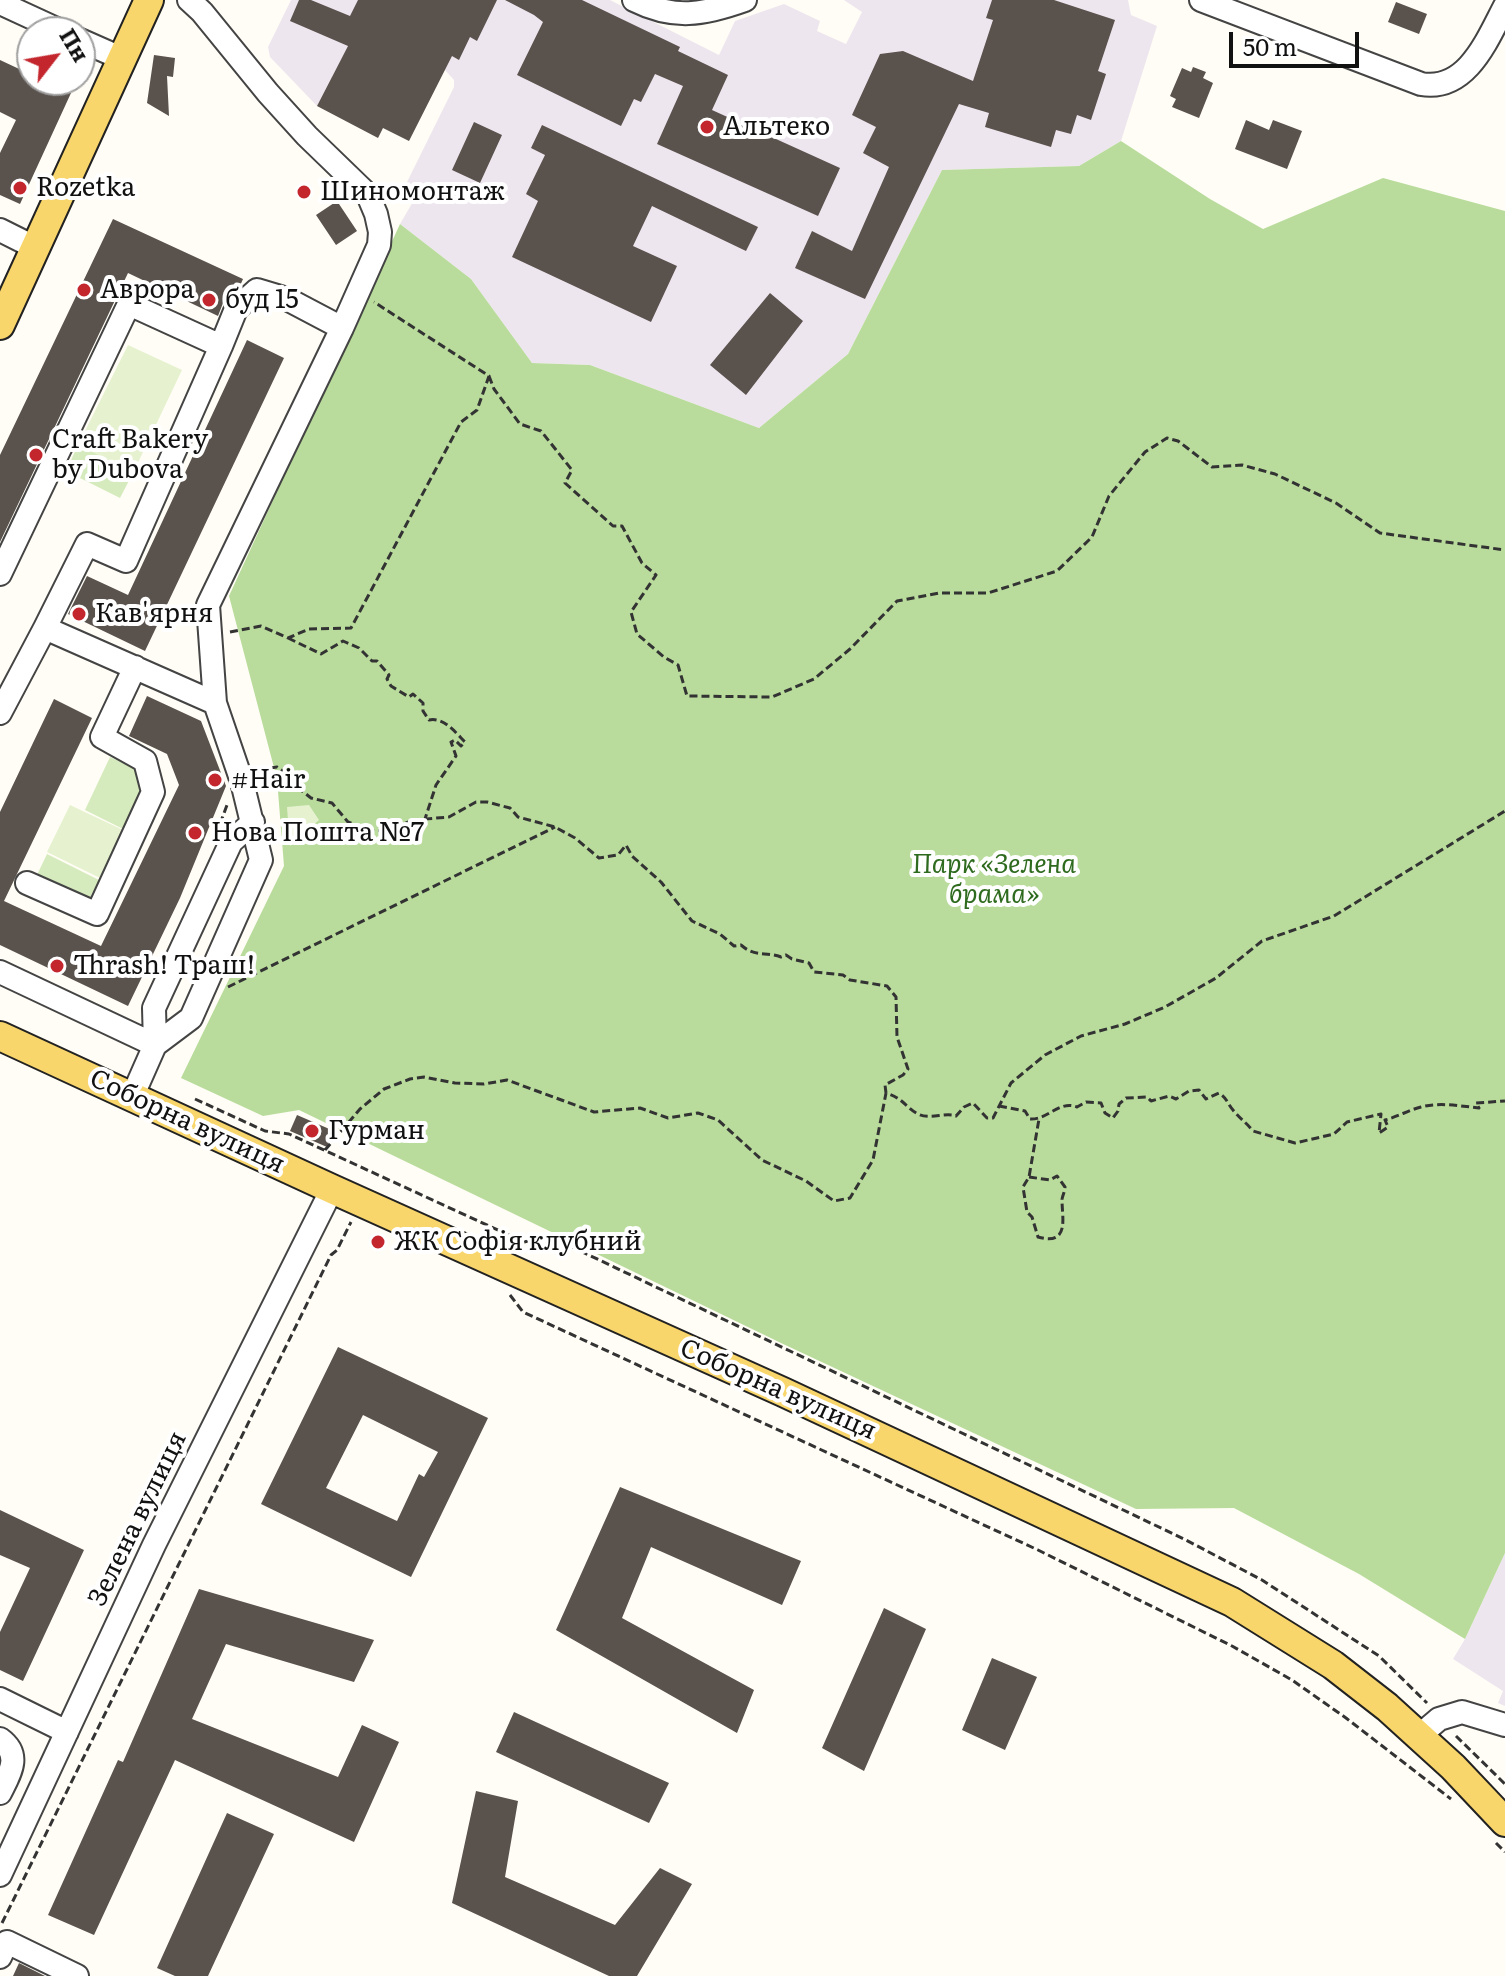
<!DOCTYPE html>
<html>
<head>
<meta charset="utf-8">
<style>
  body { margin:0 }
  #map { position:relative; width:1505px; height:1976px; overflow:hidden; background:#fffdf5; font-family:Literata,serif }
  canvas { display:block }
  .north { position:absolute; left:16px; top:16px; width:80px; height:80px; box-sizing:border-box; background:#fff; border:2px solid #a0a0a0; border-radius:50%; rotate:59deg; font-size:22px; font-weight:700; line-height:32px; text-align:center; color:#111 }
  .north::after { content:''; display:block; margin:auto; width:28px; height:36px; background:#c4262e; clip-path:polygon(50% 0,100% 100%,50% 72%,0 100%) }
  .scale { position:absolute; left:1229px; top:32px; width:130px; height:36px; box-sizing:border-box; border:4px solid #111; border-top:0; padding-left:10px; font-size:24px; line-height:28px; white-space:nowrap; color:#111; -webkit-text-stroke:6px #fff; paint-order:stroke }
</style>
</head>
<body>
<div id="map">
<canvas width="1505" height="1976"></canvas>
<div class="north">Пн</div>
<div class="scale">50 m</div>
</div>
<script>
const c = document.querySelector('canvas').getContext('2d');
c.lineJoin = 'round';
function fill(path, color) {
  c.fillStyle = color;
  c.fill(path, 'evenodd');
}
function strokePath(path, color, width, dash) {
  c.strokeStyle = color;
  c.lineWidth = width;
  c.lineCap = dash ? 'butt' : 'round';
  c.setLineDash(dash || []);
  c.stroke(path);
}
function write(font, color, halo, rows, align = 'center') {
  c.font = font + ' Literata,serif';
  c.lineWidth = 8;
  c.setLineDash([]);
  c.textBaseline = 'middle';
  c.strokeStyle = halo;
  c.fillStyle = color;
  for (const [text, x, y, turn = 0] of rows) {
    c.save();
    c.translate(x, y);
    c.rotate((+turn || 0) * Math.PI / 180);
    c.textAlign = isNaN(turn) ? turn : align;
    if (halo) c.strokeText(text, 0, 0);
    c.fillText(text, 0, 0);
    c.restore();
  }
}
fill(new Path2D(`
  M291,0H610L719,55L735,21L784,4L820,21L817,31L846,44L862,12L844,0H1128L1131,15L1157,26L1121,141L1079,166L942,170L848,354L759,428L590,365L532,363L471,279L400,224L418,193L406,184L454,87V80L445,70L359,26L317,106L270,57L268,47Z
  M1505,1553V1706L1498,1703L1503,1691L1453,1659L1465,1639Z`), '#eee6ef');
fill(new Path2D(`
  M78,445L134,471L120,498L66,471Z
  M110,757L137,769L145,780L123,829L85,810Z
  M47,854L99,880L89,900L37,875Z`), '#d5ebbd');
fill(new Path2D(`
  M1121,141L1210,199L1263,229L1383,178L1505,211V1553L1465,1639L1359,1574L1234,1508L1136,1509L781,1343L299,1110L263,1116L181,1078L284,866L277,779L229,596L400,224L471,279L532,363L590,365L759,428L848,354L942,170L1079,166Z`), '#b9dc9c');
fill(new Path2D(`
  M128,345L182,370L134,471L78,445Z
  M70,805L123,830L100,878L47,852Z
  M309,805L319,820L290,846L287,807Z`), '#e6f2cf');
fill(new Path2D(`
  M299,0H311L350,16L358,0H497L477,41L470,37L459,60L452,56L409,141L383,128L378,138L317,106L348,46L290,21Z
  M505,0H582L680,47L678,51L728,75L712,110L840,168L818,216L657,144L683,86L655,74L641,102L634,99L621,126L517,75L543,22L534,15Z
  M992,0H1054L1115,20L1098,71L1106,74L1091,120L1077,115L1071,134L1056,130L1051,147L985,127L989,113L959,104L865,299L795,268L812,231L852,251L889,167L863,153L876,127L852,115L880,54L903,51L973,81L993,20L986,18Z
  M1396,2L1427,14L1419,34L1388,22Z
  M154,55L175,58L173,77L167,76L169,116L147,103Z
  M0,60L32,75V80H42L71,93L20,204L0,195V153L16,120L0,112Z
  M1193,67L1206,72L1203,78L1213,83L1199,118L1172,107L1176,99L1170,96L1182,68L1191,72Z
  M1246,120L1269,130L1273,120L1302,131L1287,169L1235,149Z
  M474,122L502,135L480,183L452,170Z
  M542,125L758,227L746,251L652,206L633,246L677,266L651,322L512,257L538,201L526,194L545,155L531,148Z
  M337,201L357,231L336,245L316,215Z
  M113,219L243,279L239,288L223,303L218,316L128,273L0,542V455Z
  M770,293L803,321L746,395L710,365Z
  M247,340L284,358L145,651L68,614L87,576L128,595Z
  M147,696L201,721L226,786L180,898L128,1006L0,945V812L54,699L92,718L4,901L101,946L179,785L167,754L129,736Z
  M297,1115L334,1131L327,1147L290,1131Z
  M338,1347L488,1418L411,1577L261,1504ZM363,1415L438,1452L424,1477L419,1474L397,1521L326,1488Z
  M620,1487L801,1561L782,1605L651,1547L622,1618L754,1690L737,1733L556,1630Z
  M0,1510L84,1550L23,1681L0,1670V1632L30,1568L0,1555Z
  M199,1589L374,1640L354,1682L226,1644L192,1719L338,1777L362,1725L399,1742L354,1842L175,1760L94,1935L48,1915L118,1760L123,1762Z
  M884,1608L926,1629L864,1771L822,1748Z
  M992,1658L1037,1677L1005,1750L962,1730Z
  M514,1712L669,1783L649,1823L496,1752Z
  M476,1791L518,1801L505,1877L615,1925L660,1868L692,1884L637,1976H609L452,1903Z
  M227,1813L274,1834L208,1976H175L157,1968Z
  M19,1963L45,1976H13Z`), '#5a524d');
const minor = new Path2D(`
  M634,0C674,20 703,15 745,0
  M1201,0L1421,84C1467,92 1487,40 1505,6
  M0,3L63,32
  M80,40L123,59
  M0,230L36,248
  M221,346L236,309L257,290L287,299L342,328
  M0,574L129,304L221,346L126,561L87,544L45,628
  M0,713L45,628L215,703
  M27,883L97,914L153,792L145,761L102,737L135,667
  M0,972L155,1045
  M155,1045L191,1018L261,860L242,782L215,703L208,605L342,328L379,245L380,232L376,214L368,195L307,136L268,93L202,12L189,0
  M132,1097L155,1045L154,1008L231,842L253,822
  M0,1699L67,1732
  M1419,1736L1439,1719L1462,1712L1505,1725
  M0,1739C22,1755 10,1773 0,1793
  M0,1875L154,1545L332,1189
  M0,1957L7,1942L77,1976`);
const major = new Path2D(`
  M0,325L149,0
  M0,1036L332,1189L783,1392L1232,1602L1333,1665L1387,1707L1453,1767L1505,1822`);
strokePath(minor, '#444', 26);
strokePath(major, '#222', 32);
strokePath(new Path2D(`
  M489,376L494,389L520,424L541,431L572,470L565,483L613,526H622L642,563L656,575L631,612L637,634L664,657L678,665L687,696L772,697L814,679L850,649L897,601L939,593H988L1057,571L1092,537L1109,496L1145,452L1167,438L1178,441L1212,467L1242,465L1275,474L1336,503L1380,533L1505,550
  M230,632L261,626L288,638L309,629L351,628L461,422L477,410L489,376L374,302
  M288,638L321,654L343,641L359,648L372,661H377L389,675L387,679L391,686L409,697L413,694L423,703V711L429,720C444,717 455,732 465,742L461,746L455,740L451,742L456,756L436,785L425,819
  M258,770L277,767L287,774L291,782L311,798L332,803L348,822L374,831L387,830L414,820L449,817L476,802H487L510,808L518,817L555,827L575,838L599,858L618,855L626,845L632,856L661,882L692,921L720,934L734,946L741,945C756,958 764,951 781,957L786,955L792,959L809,963L814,972L843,975L850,980L887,986L896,997L897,1037L908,1069L903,1075L885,1085L886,1093C903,1098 905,1107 918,1114C930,1120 945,1112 956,1116L964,1107L973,1103L987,1118H993L1011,1083L1045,1055L1081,1036L1125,1024L1165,1007L1216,978L1262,941L1334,916L1505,811
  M220,824L227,805
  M228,987L555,827
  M195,1099L265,1131L289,1134L524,1242L549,1236L1184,1539L1262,1580L1379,1656L1427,1703
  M999,1106L1025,1111L1030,1119C1048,1120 1059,1100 1077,1107L1086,1102L1101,1103L1105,1113L1113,1118L1118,1111L1119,1104L1126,1098L1147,1097L1151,1101L1169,1096L1176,1099L1189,1091L1199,1090L1206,1099L1219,1093C1227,1098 1227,1103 1233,1110C1240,1119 1246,1122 1253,1131L1295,1143L1334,1134L1347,1122L1381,1114L1379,1133L1388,1127L1385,1120C1397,1117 1409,1110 1421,1107C1440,1102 1460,1106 1479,1108L1476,1103L1505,1101
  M325,1150L360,1109L384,1089L410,1079L424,1077L455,1083L484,1084L507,1080L594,1112L640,1108L668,1118L698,1113L718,1120L762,1160L806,1181L834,1201L850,1198L873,1160L886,1093
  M1029,1177L1050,1180L1057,1176L1065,1187C1065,1192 1062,1196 1062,1200C1062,1218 1070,1246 1038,1237L1032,1217L1027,1212L1023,1187L1029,1177L1039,1119
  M510,1295L523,1312L1038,1550L1232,1646L1292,1680L1346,1718L1451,1799
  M1456,1736L1505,1784
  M1496,1843L1505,1852
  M2,1923L331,1255L337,1250L351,1222`), '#333', 3, [8, 4]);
strokePath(minor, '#fff', 22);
strokePath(major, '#f9d66b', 28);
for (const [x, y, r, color] of [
  [707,127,8,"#c4262e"],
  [20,188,8,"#c4262e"],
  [304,192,8,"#c4262e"],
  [84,290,8,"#c4262e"],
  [209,300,8,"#c4262e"],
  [36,455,8,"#c4262e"],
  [79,614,8,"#c4262e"],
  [215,780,8,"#c4262e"],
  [195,833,8,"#c4262e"],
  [57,966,8,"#c4262e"],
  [312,1131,8,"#c4262e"],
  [378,1242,8,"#c4262e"]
]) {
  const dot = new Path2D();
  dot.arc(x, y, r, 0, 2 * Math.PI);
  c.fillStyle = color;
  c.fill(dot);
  strokePath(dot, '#fff', 3);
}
write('26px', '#111', '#fff', [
  ["Альтеко",723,127],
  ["Rozetka",36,188],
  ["Шиномонтаж",320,192],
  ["Аврора",100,290],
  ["буд 15",225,300],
  ["Craft Bakery",52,440],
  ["by Dubova",52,470],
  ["Кав'ярня",95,614],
  ["#Hair",231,780],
  ["Нова Пошта №7",211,833],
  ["Thrash! Траш!",73,966],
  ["Гурман",328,1131],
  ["ЖК Софія клубний",394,1242]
], 'left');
write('italic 26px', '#2f6b1f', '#fff', [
  ["Парк «Зелена",994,865],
  ["брама»",994,895]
]);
write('26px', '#111', '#fff', [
  ["Соборна вулиця",187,1122,25],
  ["Соборна вулиця",778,1390,24],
  ["Зелена вулиця",138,1519,-64]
]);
</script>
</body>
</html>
